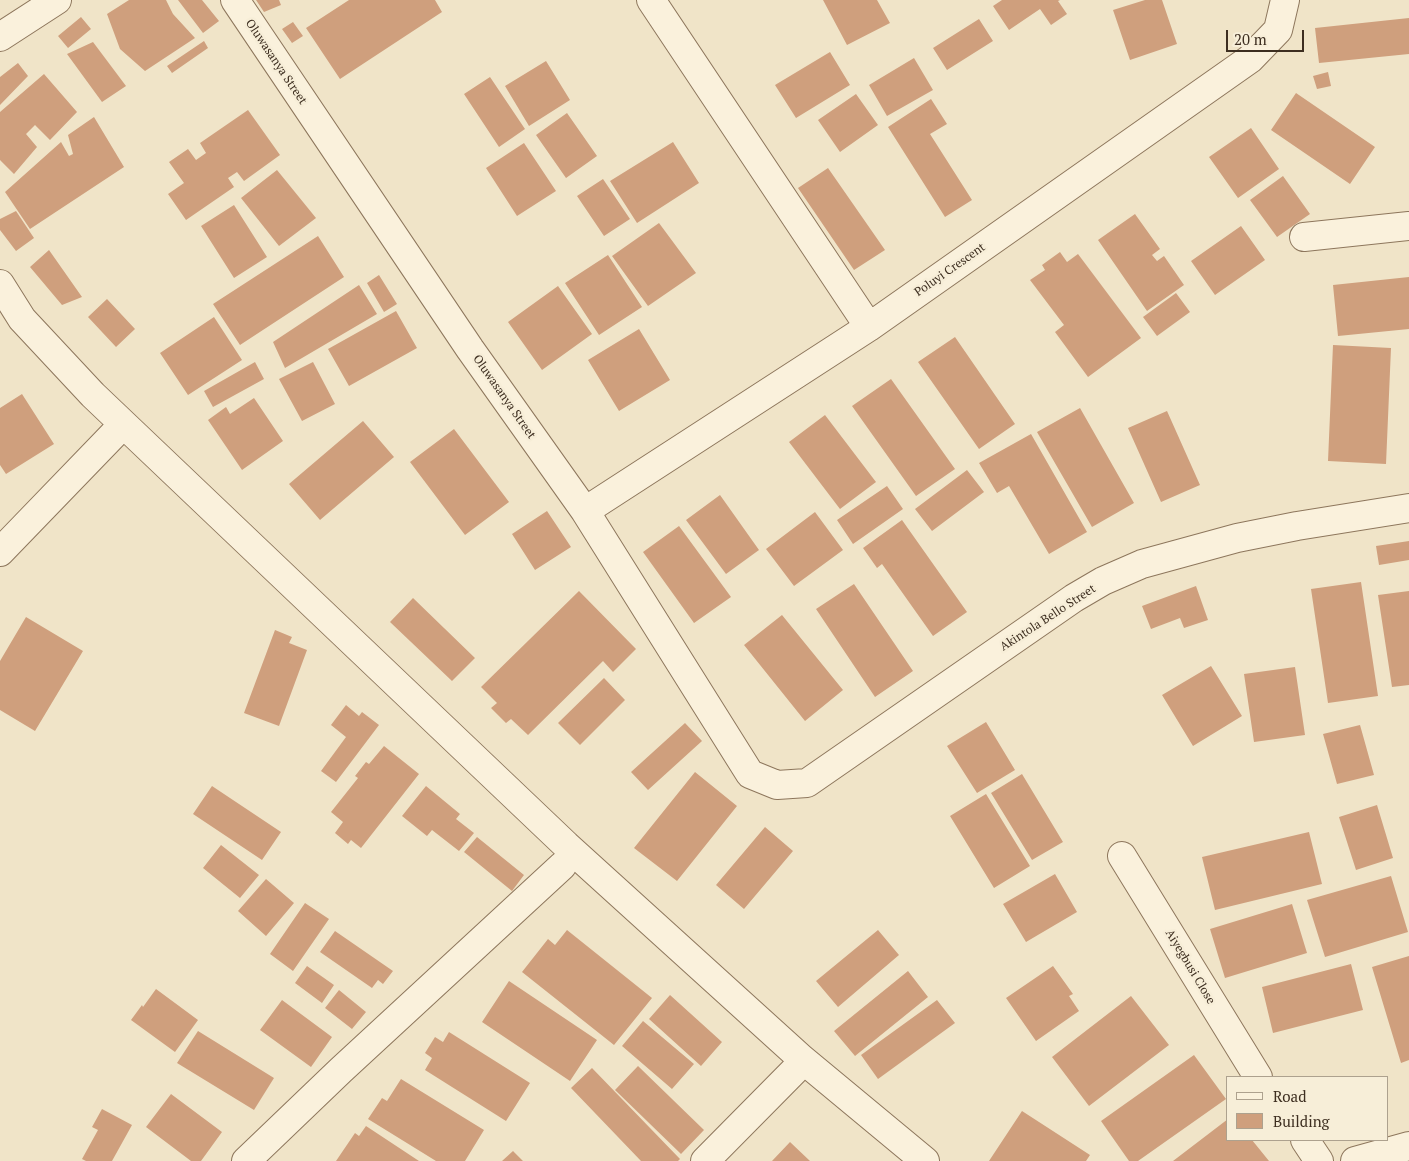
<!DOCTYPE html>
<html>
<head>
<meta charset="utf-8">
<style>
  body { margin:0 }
  #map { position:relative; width:1409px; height:1161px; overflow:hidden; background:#f0e4c8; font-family:"PT Serif",serif }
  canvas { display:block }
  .legend { position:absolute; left:1226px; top:1076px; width:162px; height:65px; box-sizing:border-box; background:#f7eed8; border:1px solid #ada18e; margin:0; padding:6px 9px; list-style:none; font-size:15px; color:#3d2e20 }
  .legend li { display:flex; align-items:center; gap:10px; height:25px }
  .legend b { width:25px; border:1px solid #ada18e }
  .scale { position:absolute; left:1226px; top:30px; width:78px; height:22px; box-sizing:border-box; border:2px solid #3d2e20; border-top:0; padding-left:6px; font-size:15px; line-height:18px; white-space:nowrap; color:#3d2e20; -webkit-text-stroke:4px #f7eed8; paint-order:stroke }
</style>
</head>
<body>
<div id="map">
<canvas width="1409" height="1161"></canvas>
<ul class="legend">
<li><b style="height:6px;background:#faf1dc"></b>Road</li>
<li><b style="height:14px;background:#cf9f7d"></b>Building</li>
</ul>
<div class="scale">20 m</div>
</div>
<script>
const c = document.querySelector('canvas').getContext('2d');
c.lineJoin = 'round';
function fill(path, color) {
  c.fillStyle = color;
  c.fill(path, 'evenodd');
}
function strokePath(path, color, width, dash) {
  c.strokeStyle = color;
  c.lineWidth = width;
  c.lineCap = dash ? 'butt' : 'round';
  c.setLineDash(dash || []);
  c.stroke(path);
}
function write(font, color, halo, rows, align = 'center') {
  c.font = font + ' "PT Serif",serif';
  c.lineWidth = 5;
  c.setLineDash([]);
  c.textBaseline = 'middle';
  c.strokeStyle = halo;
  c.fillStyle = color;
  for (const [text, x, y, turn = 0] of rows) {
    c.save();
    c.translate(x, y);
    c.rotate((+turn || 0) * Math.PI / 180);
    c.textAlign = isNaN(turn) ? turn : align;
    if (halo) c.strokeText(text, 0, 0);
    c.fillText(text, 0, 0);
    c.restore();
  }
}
fill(new Path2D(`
  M129,0H166L173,14L195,38L145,71L120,49L107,14Z
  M178,0H202L219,21L203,33Z
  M256,0H279L281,5L264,12Z
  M349,0H435L442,12L340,79L306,28Z
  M823,0H877L890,23L847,45Z
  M1002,0H1060L1058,1L1067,14L1051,25L1040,9L1009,30L993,6Z
  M1145,0H1162L1177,44L1130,60L1113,10Z
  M81,17L91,29L68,48L58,36Z
  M1409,18V54L1319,63L1315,28Z
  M979,19L993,41L947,70L933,48Z
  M293,22L303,36L292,43L282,29Z
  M204,41L208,48L172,73L167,66Z
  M93,42L126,86L102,102L67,54Z
  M830,52L850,85L796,118L775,85Z
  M914,58L933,90L887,116L869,85Z
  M546,61L570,100L529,126L505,86Z
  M18,63L28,76L0,105V77Z
  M1328,72L1331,86L1317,89L1313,76Z
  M44,74L77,112L50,140L35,125L26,134L37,147L14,174L0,160V112Z
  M490,77L525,129L499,147L464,94Z
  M1296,93L1375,147L1350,184L1271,130Z
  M856,94L878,125L840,152L818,120Z
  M931,99L947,124L930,134L972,200L945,217L888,127Z
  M248,110L280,155L244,181L237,172L228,178L234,187L186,220L168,194L184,183L169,162L188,149L196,160L206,153L200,143Z
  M567,113L597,156L566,178L536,135Z
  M94,117L124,167L30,229L5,192L61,142L69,156L73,154L68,135Z
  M1251,128L1279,169L1238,198L1209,157Z
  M673,142L699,183L637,223L610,181Z
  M524,143L556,191L517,216L486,168Z
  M828,168L885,250L854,270L798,188Z
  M277,170L316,218L279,246L241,198Z
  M1283,176L1310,214L1277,237L1250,200Z
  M603,179L630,219L604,236L577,196Z
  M234,205L267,257L234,278L201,226Z
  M16,211L34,238L16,251L0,230V219Z
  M1135,214L1160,249L1152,255L1157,261L1164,256L1184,285L1147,311L1098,240Z
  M659,223L696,273L648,306L612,256Z
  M1241,226L1265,260L1215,295L1191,261Z
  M318,236L344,277L240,345L213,304Z
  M49,250L82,297L62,305L30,267Z
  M1060,252L1067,262L1078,254L1141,338L1088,377L1055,332L1064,325L1030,280L1045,270L1042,265Z
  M608,255L642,307L599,335L565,283Z
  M379,275L397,304L384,312L367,283Z
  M1409,277V329L1338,336L1333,285Z
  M359,285L377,314L285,368L273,342Z
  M558,286L592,334L542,370L508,322Z
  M1176,293L1190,312L1157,336L1143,317Z
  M107,299L135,329L116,347L88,317Z
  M396,311L417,348L349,386L328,349Z
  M214,317L242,360L188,395L160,353Z
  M639,329L670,380L619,411L588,360Z
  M955,337L1015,424L979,449L918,362Z
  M1333,345L1391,348L1386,464L1328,461Z
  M255,362L264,379L213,407L204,391Z
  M313,362L335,404L302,421L279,379Z
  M891,379L955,469L916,496L852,406Z
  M22,394L54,444L6,474L0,465V408Z
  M254,398L283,441L242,470L208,420L226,407L230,414Z
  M1080,408L1134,503L1092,527L1037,432Z
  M1167,411L1200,485L1161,502L1128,428Z
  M825,415L876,482L840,509L789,442Z
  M363,421L394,457L320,520L289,484Z
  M454,429L509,502L465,535L410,462Z
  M1031,434L1087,532L1049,554L1009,486L997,493L979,463Z
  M967,470L984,492L932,531L915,509Z
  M887,486L903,509L853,544L837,520Z
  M720,495L759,550L726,574L686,520Z
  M547,511L571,547L535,570L512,534Z
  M815,512L843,550L794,586L766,549Z
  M902,520L967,612L933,636L882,564L877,568L863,548Z
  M679,526L731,597L694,623L643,552Z
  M1409,541V560L1379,565L1376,546Z
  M1361,582L1378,696L1328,703L1311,589Z
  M854,584L913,671L875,697L816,609Z
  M1196,586L1208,620L1184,628L1180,618L1151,629L1142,606Z
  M579,591L636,649L613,672L603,661L528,735L511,719L506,723L491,708L497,703L481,687Z
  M1409,591V685L1392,687L1378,595Z
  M413,598L475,658L452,681L390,622Z
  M782,615L843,690L805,721L744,645Z
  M26,617L83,651L35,731L0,710V661Z
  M275,630L292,637L289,643L307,650L279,726L244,713Z
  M1211,666L1242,716L1193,746L1162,695Z
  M1295,667L1305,735L1254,742L1244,674Z
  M604,678L625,700L580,745L558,723Z
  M346,705L359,716L362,712L379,725L336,782L321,771L346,737L331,725Z
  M986,722L1015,770L977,793L947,746Z
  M685,723L702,741L648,790L631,772Z
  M1360,725L1374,775L1337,784L1323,734Z
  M384,746L419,774L361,848L351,840L348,844L335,833L343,822L331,812L358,778L355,776L366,762L369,764Z
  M695,772L737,806L677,881L634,848Z
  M1022,774L1063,842L1032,860L991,793Z
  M212,786L281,832L262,860L193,814Z
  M426,786L460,814L456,819L474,833L459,851L432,830L427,836L402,816Z
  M986,794L1030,866L994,888L950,816Z
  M1377,805L1393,858L1356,870L1339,817Z
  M765,827L793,851L744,909L716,885Z
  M1309,832L1322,884L1215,910L1202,857Z
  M477,837L524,875L512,891L464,852Z
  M221,845L259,875L240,898L203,868Z
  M1055,874L1077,912L1026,942L1003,904Z
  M1391,876L1408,932L1325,957L1307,900Z
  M266,879L294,903L266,936L238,911Z
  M305,903L329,919L293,971L270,954Z
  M1292,904L1307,953L1225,978L1210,929Z
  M567,930L652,998L614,1045L522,972L548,939L555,945Z
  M878,930L899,955L838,1007L816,981Z
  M335,931L393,971L383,984L378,980L372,988L320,952Z
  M1409,956V1060L1401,1063L1372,967Z
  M1351,964L1363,1010L1273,1033L1262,987Z
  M307,966L334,985L322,1003L295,983Z
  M1053,966L1073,994L1069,996L1079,1011L1036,1041L1006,998Z
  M908,971L928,997L855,1056L834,1031Z
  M509,981L597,1040L570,1081L482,1022Z
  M156,989L198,1020L175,1052L131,1020L142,1005L143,1007Z
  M339,990L366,1012L352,1029L325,1008Z
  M670,995L722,1042L701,1066L649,1019Z
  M1131,996L1169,1045L1089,1106L1052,1057Z
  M282,1000L332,1037L311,1067L260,1030Z
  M937,1000L955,1023L878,1079L861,1055Z
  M643,1021L694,1064L672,1089L622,1046Z
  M198,1031L274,1078L254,1110L177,1063Z
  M449,1032L530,1083L506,1121L425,1070L432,1058L425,1053L435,1037L443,1042Z
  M1194,1055L1226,1099L1138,1161H1129L1101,1121Z
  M638,1066L704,1130L681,1154L615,1090Z
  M592,1068L680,1159L678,1161H641L571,1088Z
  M401,1079L484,1130L465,1161H436L368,1119L382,1098L387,1101Z
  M171,1094L222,1132L201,1161H191L146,1127Z
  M102,1109L132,1125L112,1161H86L82,1159L98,1130L92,1127Z
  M1022,1111L1090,1155L1086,1161H989Z
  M1228,1119V1140H1252L1269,1161H1173Z
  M366,1126L419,1161H336L355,1133L359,1136Z
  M790,1142L810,1161H772Z
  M513,1151L523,1161H502Z`), '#cf9f7d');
const minor = new Path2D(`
  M235,0L470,349L585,511L750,774L777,785L807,783L1074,598L1103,581L1142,564L1237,538L1297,526L1409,508
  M651,0L869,327
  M0,37L57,0
  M1304,237L1409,226
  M0,284L22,319L93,395L566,845L802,1059L925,1161
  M585,511L869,327L1250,59L1278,30L1285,0
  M0,552L113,435
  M1122,856L1258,1077
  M1305,1140L1319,1161
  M246,1161L341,1070L562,866
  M705,1161L794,1071
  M1355,1161L1409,1146`);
strokePath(minor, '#8d765c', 30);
strokePath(minor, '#faf1dc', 28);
write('12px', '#3d2e20', '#f7eed8', [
  ["Oluwasanya Street",276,62,56],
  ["Poluyi Crescent",950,270,-35],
  ["Oluwasanya Street",504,397,55],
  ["Akintola Bello Street",1048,618,-33],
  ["Aiyegbusi Close",1190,967,59]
]);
</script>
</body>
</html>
